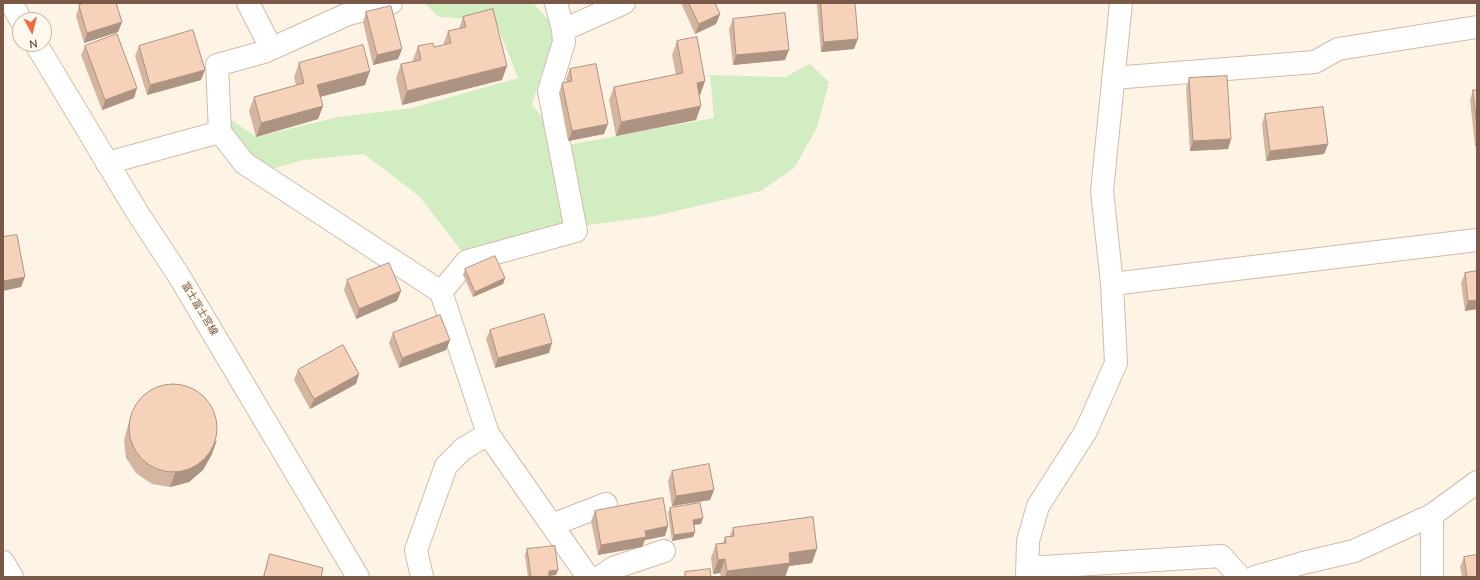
<!DOCTYPE html>
<html>
<head>
<meta charset="utf-8">
<style>
  body { margin:0 }
  #map { position:relative; width:1480px; height:580px; overflow:hidden; background:#fef4e5; font-family:"Nunito Sans",sans-serif }
  canvas { display:block }
  .frame { position:absolute; inset:0; border:4px solid #7a5948; pointer-events:none }
  .north { position:absolute; left:12px; top:12px; width:40px; height:40px; box-sizing:border-box; background:#fff8ed; border:1px solid #cab8ab; border-radius:50%; rotate:173deg; font-size:11px; font-weight:700; line-height:16px; text-align:center; color:#7a5948 }
  .north::after { content:''; display:block; margin:auto; width:14px; height:18px; background:#f16841; clip-path:polygon(50% 0,100% 100%,50% 72%,0 100%) }
</style>
</head>
<body>
<div id="map">
<canvas width="1480" height="580"></canvas>
<div class="frame"></div>
<div class="north">N</div>
</div>
<script>
const c = document.querySelector('canvas').getContext('2d');
c.lineJoin = 'round';
function fill(path, color) {
  c.fillStyle = color;
  c.fill(path, 'evenodd');
}
function strokePath(path, color, width, dash) {
  c.strokeStyle = color;
  c.lineWidth = width;
  c.lineCap = dash ? 'butt' : 'round';
  c.setLineDash(dash || []);
  c.stroke(path);
}
function write(font, color, halo, rows, align = 'center') {
  c.font = font + ' "Nunito Sans","Noto Sans JP",sans-serif';
  c.lineWidth = 4;
  c.setLineDash([]);
  c.textBaseline = 'middle';
  c.strokeStyle = halo;
  c.fillStyle = color;
  for (const [text, x, y, turn = 0] of rows) {
    c.save();
    c.translate(x, y);
    c.rotate((+turn || 0) * Math.PI / 180);
    c.textAlign = isNaN(turn) ? turn : align;
    if (halo) c.strokeText(text, 0, 0);
    c.fillText(text, 0, 0);
    c.restore();
  }
}
fill(new Path2D(`
  M424,3H533L556,28L532,104L562,146L714,118L710,75L785,77L810,64L829,82L817,128L794,168L761,191L655,216L582,226L463,253L420,197L364,154L304,160L263,171L229,150L226,116L256,137L338,117L412,108L518,78L495,20L439,17Z`), '#d3edc2');
const street = new Path2D(`
  M248,3L271,48
  M563,30L624,3
  M1113,78L1315,62L1338,49L1477,27
  M220,132L217,65L264,52L348,14L391,3
  M107,163L220,132L244,163L441,292L488,434
  M1112,284L1477,240
  M441,292L467,261L576,231L549,91L564,42L563,30L556,3
  M552,525L606,504
  M3,562L12,577
  M1027,568L1221,556L1240,577
  M422,577L416,550L446,466L463,449L488,434L588,577
  M600,577L613,568L664,551
  M1027,577L1028,541L1038,506L1086,431L1116,363L1112,284L1102,191L1121,3
  M1255,577L1303,563L1354,551L1432,515L1477,482
  M1432,577V515`);
const secondary = new Path2D(`
  M11,3L21,20
  M36,44L137,212L179,276L358,577`);
strokePath(street, '#d1bbaa', 24);
strokePath(secondary, '#d7beaa', 24);
strokePath(street, '#fff', 22);
strokePath(secondary, '#fff', 22);
fill(new Path2D(`
  M78,3H116L122,22L118,32L84,43L76,16L79,6Z
  M681,3H715L720,14L716,24L695,34Z
  M818,3H855L854,49L821,52L817,5Z
  M366,12L402,49L398,59L373,65L363,22Z
  M463,17L502,80L402,105L396,78L401,64L413,62V60L418,46L434,47L443,45L448,31L459,29Z
  M733,19L785,60L733,65L729,29Z
  M677,41L705,81L700,95H699L696,120L616,136L609,100L614,87L676,75L672,55Z
  M85,46L137,88L134,98L102,110L81,55Z
  M139,46L201,80L147,95L135,56Z
  M299,63L365,85L320,97L323,106L318,119L256,137L249,111L254,97L296,85L294,77Z
  M570,69L604,134L568,141L559,93L562,83L567,82L566,79Z
  M1189,78L1231,139L1228,149L1190,151L1186,88Z
  M1473,90H1477V146H1475L1470,100Z
  M1265,114L1328,144L1324,154L1266,161L1262,124Z
  M465,269L505,278L503,284L473,297L463,275Z
  M1477,271V309L1465,311L1461,283L1465,273Z
  M347,280L401,291L397,301L356,319L344,290Z
  M490,330L549,353L495,368L486,339Z
  M393,333L450,340L446,350L399,368L389,343Z
  M298,370L359,374L356,384L310,409L294,380Z
  M134,408L212,454L203,470L189,482L170,487L152,484L136,473L126,458L124,440L129,422Z
  M672,471L714,490L710,500L672,506L668,481Z
  M670,508L701,524L694,525L695,532L693,537L672,541L668,513Z
  M595,511L665,536L645,540L642,547L598,555L591,521Z
  M733,528L812,563L789,566L785,577H721L720,573L713,574L711,558L716,544L723,543L725,537L730,536Z
  M527,549L556,575L549,576V577H528L525,555Z
  M270,554L321,577H263Z
  M1464,557L1477,577H1462L1460,567Z`), '#d4b5a0');
fill(new Path2D(`
  M720,14L716,24L695,34L699,24Z
  M122,22L118,32L84,43L87,33Z
  M858,39L854,49L821,52L824,42Z
  M402,49L398,59L373,65L377,55Z
  M789,50L785,60L733,65L736,55Z
  M507,66L502,80L402,105L407,91Z
  M205,70L201,80L147,95L150,85Z
  M370,71L365,85L312,99L317,85Z
  M705,81L700,95L692,97L697,83Z
  M137,88L134,98L102,110L105,100Z
  M323,106L318,119L256,137L261,123Z
  M701,106L696,120L616,136L621,122Z
  M608,124L604,134L568,141L572,131Z
  M1231,139L1228,149L1190,151L1193,141Z
  M1477,139V146H1475Z
  M1328,144L1324,154L1266,161L1270,151Z
  M25,277L21,287L3,291V281Z
  M505,278L503,284L473,297L475,292Z
  M401,291L397,301L356,319L359,309Z
  M1477,300V309L1465,311L1468,301Z
  M450,340L446,350L399,368L402,358Z
  M552,343L549,353L495,368L498,358Z
  M359,374L356,384L310,409L314,399Z
  M217,440L212,454L203,470L189,482L170,487L175,473Z
  M714,490L710,500L672,506L676,496Z
  M703,518L701,524L691,525L693,520Z
  M668,526L665,536L645,540L642,547L598,555L601,545L645,531Z
  M695,532L693,537L672,541L674,535Z
  M817,549L812,563L789,566L785,577H725L727,571L789,553Z
  M725,559L720,573L713,574L718,560Z
  M558,570L556,575L547,576L549,571Z`), '#ac9382');
const building = new Path2D(`
  M83,3H116L122,22L87,33L79,6Z
  M689,3H715L720,14L699,24Z
  M821,3H855L858,39L824,42Z
  M391,6L402,49L377,55L366,12Z
  M493,9L507,66L407,91L401,64L421,60L418,46L433,43L434,47L451,43L448,31L466,27L463,17Z
  M785,13L789,50L736,55L733,19Z
  M193,30L205,70L150,85L139,46Z
  M117,34L137,88L105,100L85,46Z
  M697,37L705,81L697,83L701,106L621,122L614,87L683,73L677,41Z
  M363,45L370,71L317,85L323,106L261,123L254,97L304,83L299,63Z
  M596,64L608,124L572,131L562,83L572,81L570,69Z
  M1227,76L1231,139L1193,141L1189,78Z
  M1473,90H1477V125Z
  M1323,107L1328,144L1270,151L1265,114Z
  M17,235L25,277L3,281V237Z
  M495,256L505,278L475,292L465,269Z
  M389,263L401,291L359,309L347,280Z
  M1477,271V300L1468,301L1465,273Z
  M544,314L552,343L498,358L490,330Z
  M440,315L450,340L402,358L393,333Z
  M343,345L359,374L314,399L298,370Z
  M129 428a44 44 0 1 1 88 0a44 44 0 1 1-88 0Z
  M709,464L714,490L676,496L672,471Z
  M663,498L668,526L645,531L646,537L601,545L595,511Z
  M700,503L703,518L693,520L695,532L674,535L670,508Z
  M813,517L817,549L789,553L790,563L727,571L725,559L718,560L716,544L726,543L725,537L734,536L733,528Z
  M555,546L558,570L549,571V576L543,577H531L527,549Z
  M270,554L323,568L321,577H264Z
  M1477,555V577H1467L1464,557Z
  M710,569L711,577H685V572Z`);
fill(building, '#f6d2ba');
strokePath(building, '#ac9382', 1);
write('10px', '#7a5948', '#fff8ed', [
  ["富士富士宮線",199,309,59]
]);
</script>
</body>
</html>
